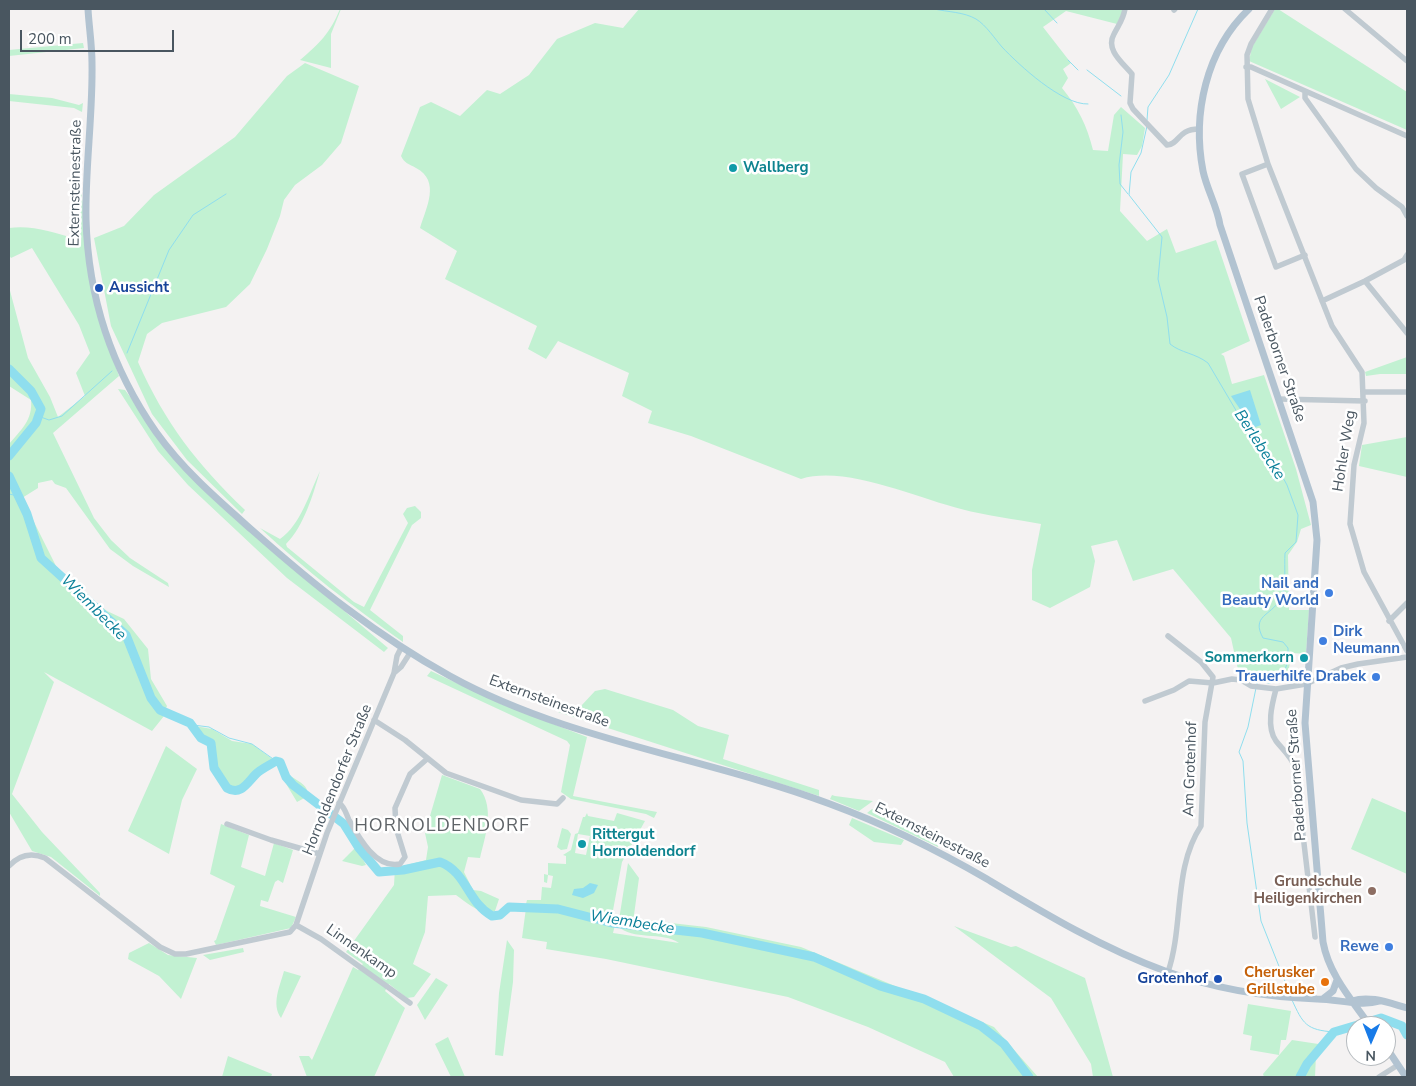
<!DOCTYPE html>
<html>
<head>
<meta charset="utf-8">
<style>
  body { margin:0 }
  #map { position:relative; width:1416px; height:1086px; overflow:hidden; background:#f4f2f2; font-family:"Nunito Sans",sans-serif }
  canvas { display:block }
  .frame { position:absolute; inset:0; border:10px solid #495660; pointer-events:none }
  .north { position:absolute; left:1346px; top:1016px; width:50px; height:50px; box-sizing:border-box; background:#fff; border:1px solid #b6bbbf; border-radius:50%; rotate:181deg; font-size:14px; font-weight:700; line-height:20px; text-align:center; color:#495660 }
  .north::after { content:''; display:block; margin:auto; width:18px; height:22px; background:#187be8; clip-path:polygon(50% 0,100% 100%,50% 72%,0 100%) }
  .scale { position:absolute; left:20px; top:30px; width:154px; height:22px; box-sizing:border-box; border:2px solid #495660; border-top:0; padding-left:6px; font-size:15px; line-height:18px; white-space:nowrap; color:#495660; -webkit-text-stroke:4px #fff; paint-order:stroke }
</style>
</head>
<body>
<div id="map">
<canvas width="1416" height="1086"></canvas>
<div class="frame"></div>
<div class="north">N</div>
<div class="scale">200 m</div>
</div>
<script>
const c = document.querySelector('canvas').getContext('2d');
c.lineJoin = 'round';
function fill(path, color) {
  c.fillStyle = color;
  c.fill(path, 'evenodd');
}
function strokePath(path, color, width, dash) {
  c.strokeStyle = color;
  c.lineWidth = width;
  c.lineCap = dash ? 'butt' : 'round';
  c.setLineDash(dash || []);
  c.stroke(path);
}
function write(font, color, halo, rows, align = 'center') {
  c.font = font + ' "Nunito Sans",sans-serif';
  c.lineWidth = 5;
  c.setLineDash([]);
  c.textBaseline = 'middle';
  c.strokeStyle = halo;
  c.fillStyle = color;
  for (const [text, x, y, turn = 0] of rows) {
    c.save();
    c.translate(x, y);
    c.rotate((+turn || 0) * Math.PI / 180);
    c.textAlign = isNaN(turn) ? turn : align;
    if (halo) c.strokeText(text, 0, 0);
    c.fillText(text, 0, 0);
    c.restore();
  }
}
fill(new Path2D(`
  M340,9H341L331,34V68L300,60C320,43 330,33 340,9Z
  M639,9H1124L1117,24L1066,11L1043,27L1071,63L1063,69L1068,78L1062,88C1078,107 1087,126 1093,150L1108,151L1114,115L1121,107L1145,128L1142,146L1137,155L1123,154L1120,211L1147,241L1167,229L1176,253L1216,240L1250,341L1221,354L1224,356L1232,384L1264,375L1296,469L1311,525L1301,529L1297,542L1288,555L1289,610H1309L1306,654L1292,653L1286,682C1275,683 1264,677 1253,681L1239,674L1231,638L1173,569L1133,581L1117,540L1091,546L1095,561L1090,587L1050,608L1032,600V570L1041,524C1015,519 987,516 961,509C916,498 846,465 801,479L691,436L648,423L652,411L622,396L629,373L558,341L546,359L528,349L537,326L445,279L457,251L420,228C426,208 441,181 416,168C409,164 404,163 401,156L420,107L431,102L460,116L487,90L500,94L529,75L557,39L595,23L623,28Z
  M1275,9H1278L1407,92V130L1249,61L1252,47Z
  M83,43L84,48L9,56V50Z
  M305,63L359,86L341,143L322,165L295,185L284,200L280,216L267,249L250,284L226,307L162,323L147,334L138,362C165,423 197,464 245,510L242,514L187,460L152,414L111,326L94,238L124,226L154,195L235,137L287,76Z
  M1265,79L1300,97L1281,109Z
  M9,94L52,98L79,105L83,103L82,112L74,108L9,101Z
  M79,178L101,326L119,376L53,433L94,518L111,540L130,558L168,583L169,587L133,566L110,549L66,488L55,484L52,480L38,483V488L22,498L57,568L74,585L107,611L124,619L148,649L151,679L167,706L165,711L161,713L164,716L152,731L44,672L54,682L12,794L42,832L100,893V896L51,857L32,851L9,812V444C21,430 33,420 31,400L9,386V287L28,358L50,397L58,417L85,396L76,373L90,353L79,325L32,248L11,258L9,255V228C32,225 53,232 76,239Z
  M1407,357V374H1380L1366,376L1365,372Z
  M118,389L125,390L176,458L277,554L388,648L384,652L287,578L188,485L158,451Z
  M1407,437V477L1359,466L1362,445Z
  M320,471C313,495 304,526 286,544L287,547L354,602L364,607L408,523L403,514L407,508L415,506L421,512V518L412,525L370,610L403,636V642C353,607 305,570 260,528L280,539C301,524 309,494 320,471Z
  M431,671L501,704L587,737L573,796L657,812L654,818L646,814L571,799L561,792L570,745L567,741L427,676Z
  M605,689L673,710L698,726L729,735L723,759L819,790V796L558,712L581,706L595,691Z
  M195,726L212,729L232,741L252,744L275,761L257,770L240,789H231L216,768L212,741L204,740Z
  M166,746L197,769L182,800L169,854L128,831Z
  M442,775L480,789C495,809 485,837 480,858L468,857L464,872L473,890L481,891L499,899L495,911C479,915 469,904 456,895L428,896L425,932L413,964L431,974L414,997L407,998L389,984L385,991L405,1008L374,1077H307L299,1056H309L312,1060L353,967L358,970L363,964L346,952L394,885L395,868L426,860L428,847L425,833Z
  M292,777C301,783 308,785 308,796L297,802L285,782Z
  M832,795L835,796L873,801L859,811L830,799Z
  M1372,798L1407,813V874L1351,849Z
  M872,809L938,845V847L867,813Z
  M587,813L588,816L614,821L617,813L645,821L622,862L611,921L549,906L526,904L527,900H541L542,887L551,888L553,876L548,875L547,883L544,882V874L548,875V863L566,864V856L563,855L571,850L575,834L578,833L583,817H585ZM578,834L590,836L586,855L575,853Z
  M852,818L904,840L901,845L874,842L849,825Z
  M221,824L249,835L241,867L265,876L274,843L293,850L283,883L278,880L275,882L268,902L261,900L260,906L296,917L291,928L216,945L214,941L216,940L235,886L210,874Z
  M562,828L568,830L571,834L567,849L561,850L557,847Z
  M356,847L366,865L362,866L342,861Z
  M628,863L639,878L634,915L636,919L706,927L801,947L994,1027L1038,1077H954L945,1062L868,1027L788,997L606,959L546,949L547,942L522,938L526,908L559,911L615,925L613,933L679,943C663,931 632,941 618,926Z
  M954,926L1011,947L1016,946L1085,978L1113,1077H1093L1091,1064L1051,998Z
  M507,940L514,950L513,982L503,1056L495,1055L499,993Z
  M149,943L168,955L197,958L181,999L159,976L128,959L129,953Z
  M243,948L244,952L210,960L203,955Z
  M284,971L301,976L281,1018C271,1004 280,986 284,971Z
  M436,978L448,985L425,1020L417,1005Z
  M1248,1004L1291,1011L1286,1040H1281L1279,1055L1250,1050L1252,1036L1243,1034Z
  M448,1037L465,1077H451L435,1044Z
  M1292,1040L1325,1045L1316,1055L1315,1077H1264L1263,1074Z
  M228,1056L272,1074L271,1077H222Z`), '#c2f1d2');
fill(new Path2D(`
  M1250,390L1261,425L1253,428L1231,396Z
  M590,883L598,885L594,893L583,898L572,895L574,889L583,888Z`), '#8fdeee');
strokePath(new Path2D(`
  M934,9C948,12 964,12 976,19C986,25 995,39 1002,47C1019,65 1062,105 1088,104
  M1044,9L1057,23
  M1068,60L1078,70
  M1087,70L1121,96
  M1121,115L1123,132L1119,165L1120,184L1128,194
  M1147,120L1148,107L1169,75L1198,9
  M1147,126L1141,153L1131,172L1129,195L1162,237L1158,279L1167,317L1170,344C1181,353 1195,353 1208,363L1263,456L1281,474L1287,485L1298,515L1296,542L1285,553C1284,567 1287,588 1280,600C1270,616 1251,616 1263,638L1283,642L1288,648V660L1282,680L1269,683L1257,681V684
  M127,353L169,250L193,215L226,194
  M38,416L49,420L62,416L112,371
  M9,494L18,496
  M1256,688L1248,727L1239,752L1243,761L1247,823L1261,921L1290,994
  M193,725L209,727L229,738L252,744L276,761
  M1292,1000C1303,1024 1306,1030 1334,1032`), '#8fdeee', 1);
strokePath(new Path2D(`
  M9,369L31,391L41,409L36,423L9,456
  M9,476L27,514L41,558L126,635L151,698L160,710L190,723L201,738L211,743L214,768L227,788C241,796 247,783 256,774C261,769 270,765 276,761L280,762L286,777L293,785L344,824L359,848L379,872L403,870L440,862C467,872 467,902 492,916L500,915L509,907L558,909L612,923L702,933L814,957L880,986L924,999L981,1026L1004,1044L1029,1077
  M1300,1077L1307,1064L1334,1032L1381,1018L1402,1026L1407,1035`), '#8fdeee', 9);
strokePath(new Path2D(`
  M1125,9C1123,20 1119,24 1114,34C1105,50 1123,63 1132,74L1130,103L1133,109L1167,145C1180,144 1177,129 1199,129
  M1272,9L1251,44L1247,55L1248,99L1268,164L1332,326L1362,372L1364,423L1354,465L1350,524L1364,572L1407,651
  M1345,9L1407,61
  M1174,10L1175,9
  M1246,67H1251L1407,136
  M1305,93V98L1356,169L1376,188L1402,207L1407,216
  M1268,164L1242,174L1276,267L1305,255
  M1365,281L1407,333
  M1322,301L1365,281L1404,260L1407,255
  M1365,392H1407
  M1279,399L1365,401
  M1389,621L1407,603
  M394,673L401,667L410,653
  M1276,689C1272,704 1266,727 1276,741C1283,750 1290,755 1295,767L1315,937
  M1145,701L1174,690L1189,681L1213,683L1232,679L1241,680L1251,686L1276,689L1306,684L1341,668L1358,664L1407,657
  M374,720L405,740L446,773L521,800L557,804L563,798
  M339,803C345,807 346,814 349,820C359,838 376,869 400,864L405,857L396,828L395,808L410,774L427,759
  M227,824L271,840L320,854
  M9,866C19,855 31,852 45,858L160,947L175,954H186L290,932L296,925L327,833L394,673L397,656L401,648
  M296,925L321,939L410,1003
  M1168,972C1184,925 1173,868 1201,826L1205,722L1213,677L1201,662L1168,636
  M1379,1077L1398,1065`), '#c0cad1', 5.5);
strokePath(new Path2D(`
  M88,9C89,27 92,45 92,63C93,115 85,167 86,219C88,296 112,369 156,432C183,470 218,500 252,530C314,585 377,636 450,676C568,741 705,757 830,804C884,824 937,850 987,879C1044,913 1102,948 1165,971C1215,989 1264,997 1317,999C1338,999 1360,1007 1380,1001
  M1249,9C1206,50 1192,114 1203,171C1207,190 1217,206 1220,225L1313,502L1317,540L1305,723L1323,942C1329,975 1352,1000 1370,1026
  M1324,998L1333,991L1337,980
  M1352,1001C1370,995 1389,1003 1407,1008
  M1386,1047L1406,1077`), '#b2c3d1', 7);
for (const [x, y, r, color] of [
  [733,168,5,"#0f9aa8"],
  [99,288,5,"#1a4fb4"],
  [1329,593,5,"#3f7fe0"],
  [1323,641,5,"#3f7fe0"],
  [1304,658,5,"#0f9aa8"],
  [1376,677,5,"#3f7fe0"],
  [582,844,5,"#0f9aa8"],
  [1372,891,5,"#8d6e63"],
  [1389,947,5,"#3f7fe0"],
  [1218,979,5,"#1a4fb4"],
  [1325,982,5,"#e8710a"]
]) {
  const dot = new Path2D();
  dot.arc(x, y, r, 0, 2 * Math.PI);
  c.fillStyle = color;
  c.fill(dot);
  strokePath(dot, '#fff', 2);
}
write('bold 15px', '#0d838f', '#fff', [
  ["Wallberg",743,168],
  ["Sommerkorn",1294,658,"right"],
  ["Rittergut",592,835],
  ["Hornoldendorf",592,852]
], 'left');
write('15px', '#495660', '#fff', [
  ["Externsteinestraße",76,183,-89],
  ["Paderborner Straße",1279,359,71],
  ["Hohler Weg",1345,451,-81],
  ["Externsteinestraße",549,702,20],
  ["Am Grotenhof",1191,769,-88],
  ["Paderborner Straße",1297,775,-94],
  ["Hornoldendorfer Straße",338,780,-68],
  ["Externsteinestraße",932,836,27],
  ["Linnenkamp",361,952,35]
]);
write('bold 15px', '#164399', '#fff', [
  ["Aussicht",109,288],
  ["Grotenhof",1208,979,"right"]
], 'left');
write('bold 15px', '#366cbe', '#fff', [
  ["Nail and",1319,584],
  ["Beauty World",1319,601],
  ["Dirk",1333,632,"left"],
  ["Neumann",1333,649,"left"],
  ["Trauerhilfe Drabek",1366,677],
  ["Rewe",1379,947]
], 'right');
write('bold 15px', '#785e54', '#fff', [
  ["Grundschule",1362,882],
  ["Heiligenkirchen",1362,899]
], 'right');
write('bold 15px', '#c56008', '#fff', [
  ["Cherusker",1315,973],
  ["Grillstube",1315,990]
], 'right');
write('italic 16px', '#0c819a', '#fff', [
  ["Berlebecke",1259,445,57],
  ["Wiembecke",93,608,45],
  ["Wiembecke",632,923,9]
]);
c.letterSpacing = '1px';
write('18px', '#5e6367', '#fff', [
  ["HORNOLDENDORF",442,827]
]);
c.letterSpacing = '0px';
</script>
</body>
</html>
